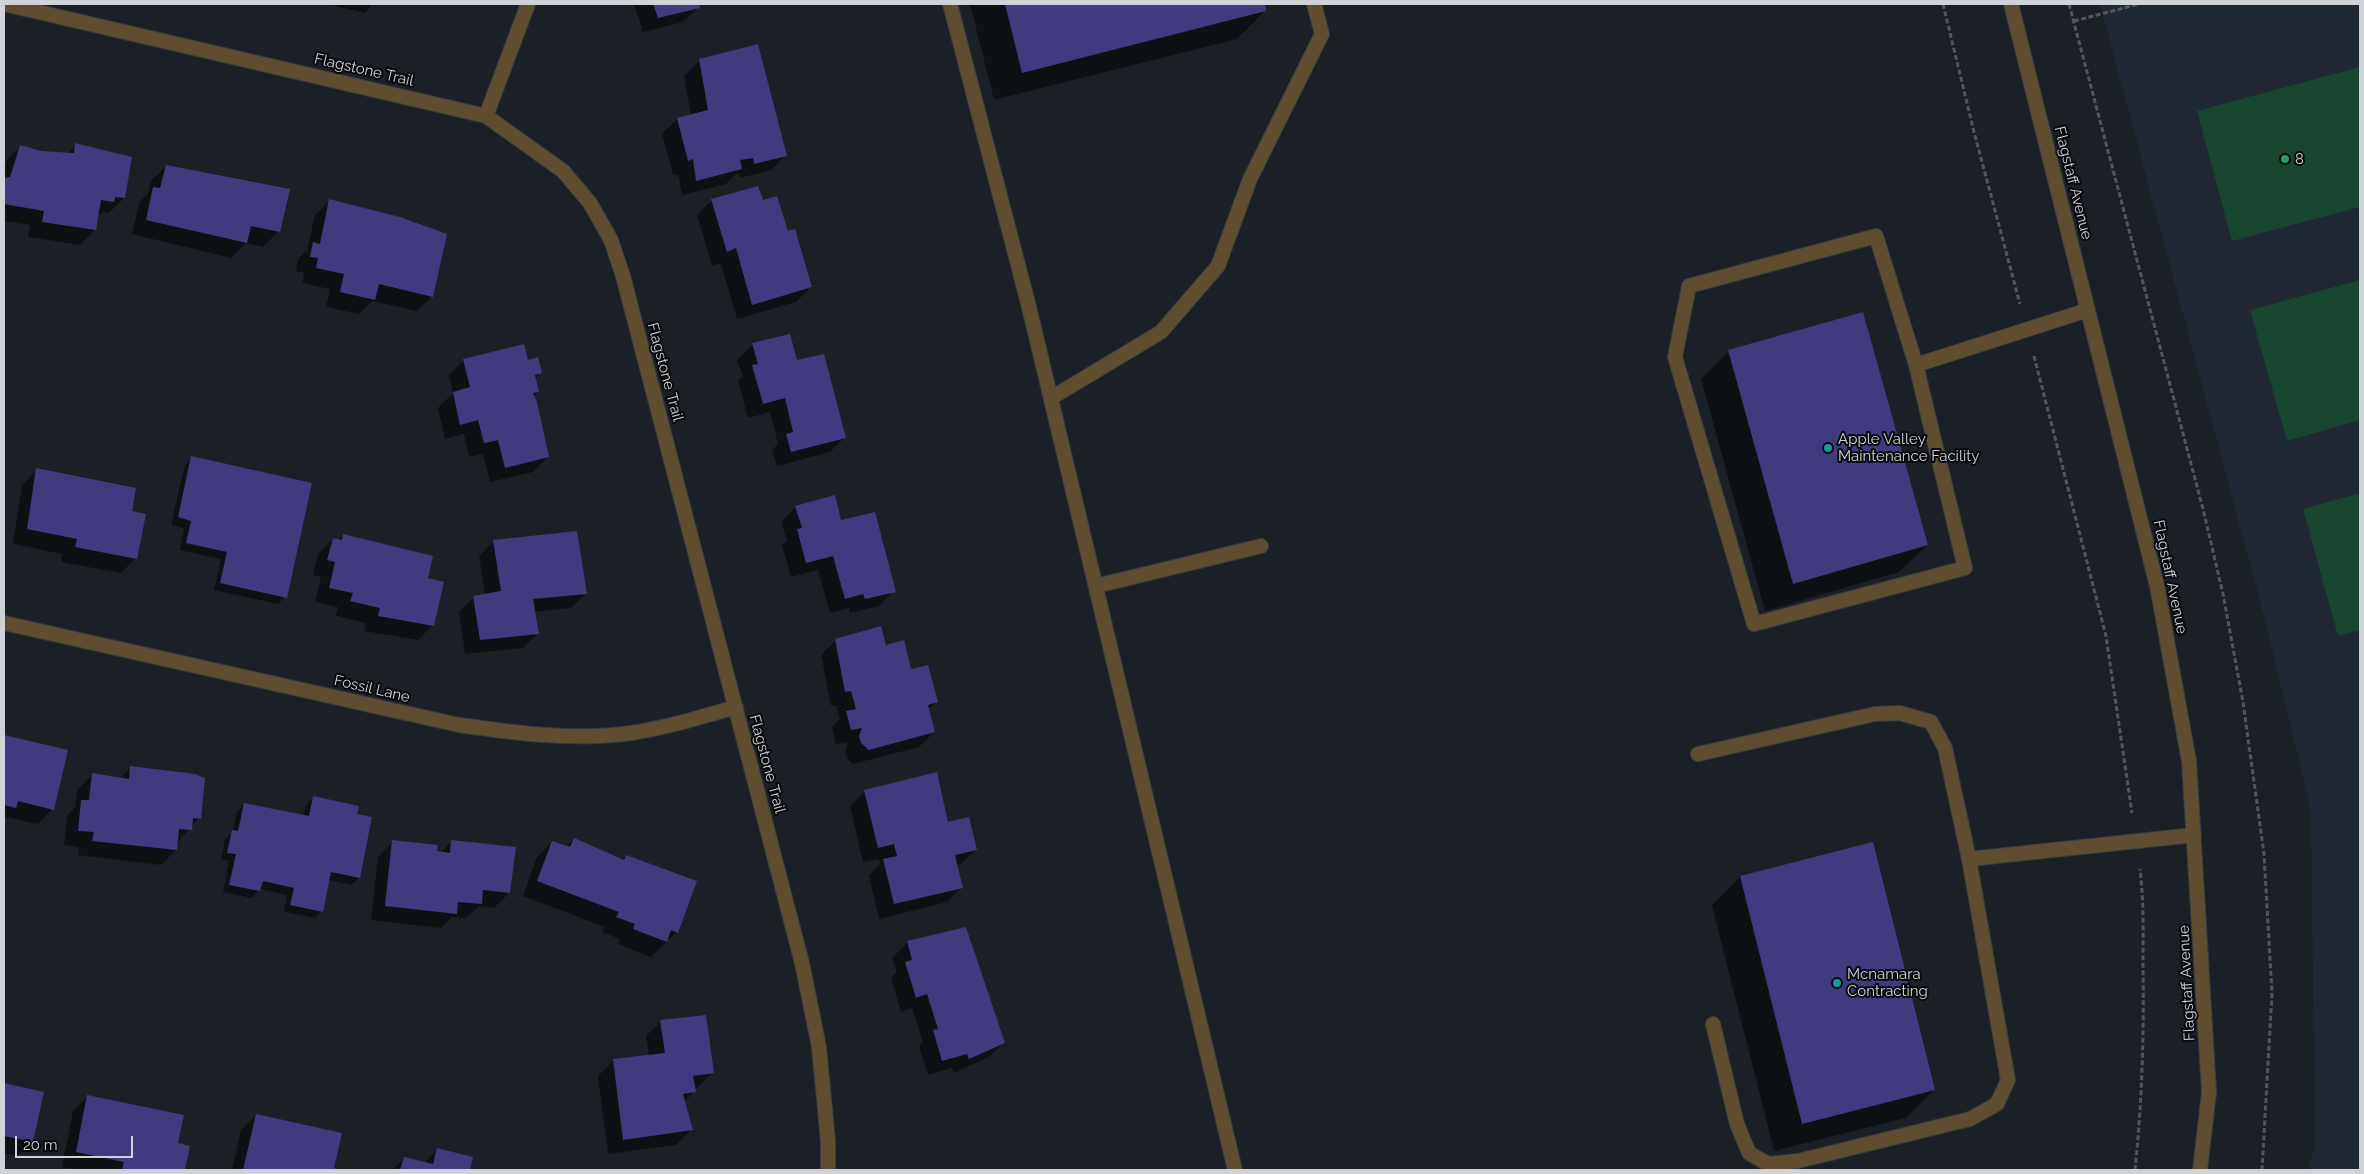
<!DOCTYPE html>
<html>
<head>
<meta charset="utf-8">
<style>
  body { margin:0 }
  #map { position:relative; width:2364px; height:1174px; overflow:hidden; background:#1b2026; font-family:Raleway,sans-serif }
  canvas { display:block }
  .frame { position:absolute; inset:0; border:5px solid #cfd2d6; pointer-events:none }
  .scale { position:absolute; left:15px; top:1136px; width:118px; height:22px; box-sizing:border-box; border:2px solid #cfd2d6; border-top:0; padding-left:6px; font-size:15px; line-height:18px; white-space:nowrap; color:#cfd2d6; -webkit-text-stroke:4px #080a0c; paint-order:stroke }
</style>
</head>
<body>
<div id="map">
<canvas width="2364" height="1174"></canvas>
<div class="frame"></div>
<div class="scale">20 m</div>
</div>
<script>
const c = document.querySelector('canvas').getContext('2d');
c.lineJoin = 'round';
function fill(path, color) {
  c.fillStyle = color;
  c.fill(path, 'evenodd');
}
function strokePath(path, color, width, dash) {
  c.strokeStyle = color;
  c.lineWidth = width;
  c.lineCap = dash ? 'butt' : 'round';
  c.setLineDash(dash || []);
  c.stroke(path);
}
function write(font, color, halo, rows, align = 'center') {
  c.font = font + ' Raleway,sans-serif';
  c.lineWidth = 4;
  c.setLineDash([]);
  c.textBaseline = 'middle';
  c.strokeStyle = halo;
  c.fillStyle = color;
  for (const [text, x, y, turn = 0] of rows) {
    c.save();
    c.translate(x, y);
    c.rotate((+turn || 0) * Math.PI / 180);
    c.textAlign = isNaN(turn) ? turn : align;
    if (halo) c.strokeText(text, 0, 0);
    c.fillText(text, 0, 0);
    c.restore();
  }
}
fill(new Path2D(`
  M2100,4H2360V1170H2308L2315,1144L2311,811L2264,616Z`), '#202933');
fill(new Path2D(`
  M2360,67V207L2232,241L2197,111Z
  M2360,280V420L2287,441L2250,310Z
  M2360,493V630L2338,636L2303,509Z`), '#18452f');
fill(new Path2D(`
  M327,4H373L365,13Z
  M634,4H697L698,8L683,22L643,32Z
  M970,4H1263L1265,11L1237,39L994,100Z
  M757,45L786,155L771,170L740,178L738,172L726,184L682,195L678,174L673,175L662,134L677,119L691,115L684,76L699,61Z
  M76,145L124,198L109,213L103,212L97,216L95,230L80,245L28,237L30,225L4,221V168L6,161L21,146L41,152L67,154Z
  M166,166L288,190L278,232L263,247L246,243L231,258L132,234L139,203L148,193L151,181Z
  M330,200L432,296L417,311L372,301L359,314L326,307L330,289L302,283L304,273L296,271L298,259L307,250L315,215Z
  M712,200L762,202L787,232L811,287L796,302L737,319L721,263L712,266L697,215Z
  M789,335L796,362L845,437L830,452L777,466L772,450L778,444L770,412L748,418L738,381L743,376L737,360L752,345Z
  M1729,351L1927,545L1899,572L1765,611L1701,379Z
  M464,360L527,362L540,373L535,379L538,391L533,396L548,457L533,472L490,482L483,454L469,457L464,434L445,439L438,408L453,393L449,375Z
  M192,458L285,597L278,604L214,590L221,559L180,550L184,528L171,525L185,465Z
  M37,470L131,512L136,558L121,573L61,562L62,554L13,544L22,485Z
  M796,507L840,522L894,591L879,606L850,613L849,608L830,613L818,570L791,577L782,545L787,541L781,522Z
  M343,535L427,579L433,625L418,640L364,631L366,623L336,616L338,607L315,602L321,577L313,575L318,554L333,539L338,540Z
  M494,541L586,594L571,608L534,612L538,633L523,648L465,654L459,612L474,597L485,595L479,556Z
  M836,640L885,646L911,671L936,702L928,710L934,732L919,747L853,764L847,758L845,752L848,742L836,744L832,727L840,719L836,705L831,706L821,655Z
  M4,737L67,751L53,809L38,824L6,817L4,819Z
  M131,767L199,818L176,844V850L161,865L78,855L79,847L64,845L67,816L75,807L77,790L92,775L119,779Z
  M865,791L976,849L961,864L957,865L962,887L947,902L879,919L869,875L880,864L879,859L863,862L850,806Z
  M313,798L356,815L359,878L351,885L328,880L322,911L315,918L284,912L287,895L260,889L252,898L223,892L229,861L221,860L225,839L233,831L237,812L244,805L303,817L306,805Z
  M574,839L622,860L626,856L677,932L651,957L618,944L620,939L602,932L605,927L523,896L537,857L552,842L566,847Z
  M452,841L509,893L494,908L479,906L466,918L452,917L441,928L371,920L378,857L393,842L440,853Z
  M1872,844L1934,1090L1906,1118L1774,1151L1712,905L1740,877Z
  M965,928L1004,1042L989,1057L954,1073L952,1068L928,1075L919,1046L923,1042L912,1008L901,1012L891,978L897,972L892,958L907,943Z
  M661,1021L713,1072L698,1087L694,1088L695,1091L684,1102L691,1130L676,1145L608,1154L598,1076L613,1061L649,1056L646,1036Z
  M4,1084L42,1093L32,1141L17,1156L4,1153Z
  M88,1096L176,1144L188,1147L183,1170H79L62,1167L73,1111Z
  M256,1115L333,1169L337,1170H232L241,1130Z
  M437,1150L472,1158L469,1170H392L404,1158L424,1163Z`), '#0007');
fill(new Path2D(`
  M653,4H699L700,8L658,18Z
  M1005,4H1265L1266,11L1022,73Z
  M758,44L787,156L754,164L753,158L740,160L742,169L696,181L693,159L688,161L677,118L708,110L699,59Z
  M75,143L132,157L125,198L115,197L114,202L101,200L96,230L42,222L44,211L4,204V178L10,177L20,145L41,151L74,153Z
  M166,165L290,189L280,232L251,226L247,243L146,220L153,187L160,188Z
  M758,186L763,200L777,196L788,231L795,229L812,287L752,305L736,248L727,252L711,199Z
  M329,199L400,217L447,234L433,297L379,284L375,300L340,292L344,274L316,268L318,258L310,257L313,242L320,244Z
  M1863,312L1928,545L1793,584L1728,350Z
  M790,334L797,360L824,354L846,438L791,452L786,434L793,432L785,398L763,404L752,365L758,364L752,343Z
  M524,344L528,360L538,357L542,373L535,375L539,392L533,393L537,402L549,457L505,468L498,440L484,443L478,420L460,425L453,392L470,387L463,359Z
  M191,456L312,483L287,598L220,583L227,552L186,543L191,521L178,517Z
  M36,468L136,488L132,511L146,514L137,559L75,547L77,539L27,529Z
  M835,495L841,520L875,512L896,592L865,599L863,594L845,599L833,556L806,563L797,529L802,528L795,506Z
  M577,531L587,594L533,599L539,634L480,640L473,596L501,591L493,540Z
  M343,534L433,556L428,578L444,582L434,626L378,616L380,608L350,601L353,593L329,588L335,562L327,560L333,538L342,540Z
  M881,626L886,645L904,640L911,669L928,665L938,702L928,705L935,732L869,750L861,743L859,736L862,728L851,730L846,711L856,709L851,691L845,692L835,639Z
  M4,735L68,750L54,810L18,801L16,808L4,805Z
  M130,766L195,774L205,778L201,819L193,818L192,830L179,829L177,850L92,841L94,832L78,831L81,800H89L92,773L129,779Z
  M937,772L948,822L969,817L977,850L955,855L963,888L894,904L883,859L897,856L894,844L878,848L864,790Z
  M313,796L359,806L357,814L372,817L360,878L331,872L323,912L290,905L294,888L263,881L260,891L229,885L236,854L227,853L232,830L238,831L244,803L309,816Z
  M574,838L624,860L626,855L697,881L678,933L671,930L667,942L633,929L635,924L616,917L619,912L537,881L552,841L570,847Z
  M392,840L438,845L437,851L450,853L451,840L516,847L510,893L483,890L482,904L458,902L457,914L385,906Z
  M1873,842L1935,1090L1802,1124L1740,876Z
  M966,927L1005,1043L969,1059L967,1054L942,1061L933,1030L938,1029L927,994L916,998L905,962L912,960L907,941Z
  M706,1015L714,1073L693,1076L696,1092L683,1094L693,1130L623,1140L613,1059L665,1053L660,1020Z
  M4,1083L44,1092L33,1142L4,1136Z
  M87,1095L184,1115L178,1143L190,1146L185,1170H122L124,1162L76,1152Z
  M256,1114L342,1133L334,1168L339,1170H243Z
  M437,1148L473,1157L470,1170H400L404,1157L433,1164Z`), '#403a7f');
const service = new Path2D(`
  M950,4L1029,307L1235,1170
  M1916,365L1965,568L1754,624L1675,357L1689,286L1876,236L1916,365L2088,310
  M1051,398L1161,332L1218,266L1250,179L1322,34L1314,4
  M1096,586L1261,546
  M1698,754L1875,714L1900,713L1931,722L1945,748L1969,859
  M1713,1024L1737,1124L1749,1153L1768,1164L1798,1161L1970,1119L1997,1104L2008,1080L1969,859L2194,835`);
const minor = new Path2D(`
  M4,4L486,116L563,171L590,203L611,240L623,276L802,963L819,1047L828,1141V1170
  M486,116L528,4
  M4,623L459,725C515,733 574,741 631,733C666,728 701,717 736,707`);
const tertiary = new Path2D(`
  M2011,4L2157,586L2189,761L2209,1092L2200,1170`);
strokePath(service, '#383c42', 16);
strokePath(minor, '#383c42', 16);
strokePath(tertiary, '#383c42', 16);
strokePath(new Path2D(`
  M1943,4L1974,132L2020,304
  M2069,4L2203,509L2223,594L2243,702L2264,854L2272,993L2262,1170
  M2074,21L2139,4
  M2034,356L2106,636L2132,813
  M2135,1170C2142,1103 2144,1036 2143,968C2143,935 2144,902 2140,869`), '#52565c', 3, [5, 2.5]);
strokePath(service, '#5e4e2f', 14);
strokePath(minor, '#5e4e2f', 14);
strokePath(tertiary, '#5e4e2f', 14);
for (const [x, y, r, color] of [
  [2285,159,5,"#2e9e5b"],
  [1828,448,5,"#0f9aa8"],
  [1837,983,5,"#0f9aa8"]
]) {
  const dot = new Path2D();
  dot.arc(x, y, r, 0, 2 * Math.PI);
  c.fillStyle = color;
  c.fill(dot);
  strokePath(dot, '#080a0c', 2);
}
write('15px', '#cfd2d6', '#080a0c', [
  ["Flagstone Trail",364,70,13],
  ["Flagstaff Avenue",2073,183,76],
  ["Flagstone Trail",665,372,75],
  ["Flagstaff Avenue",2170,577,78],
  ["Fossil Lane",372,689,13],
  ["Flagstone Trail",767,764,75],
  ["Flagstaff Avenue",2187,983,-93]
]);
write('15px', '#cfd2d6', '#080a0c', [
  ["8",2295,159],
  ["Apple Valley",1838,439],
  ["Maintenance Facility",1838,456],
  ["Mcnamara",1847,974],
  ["Contracting",1847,991]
], 'left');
</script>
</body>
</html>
